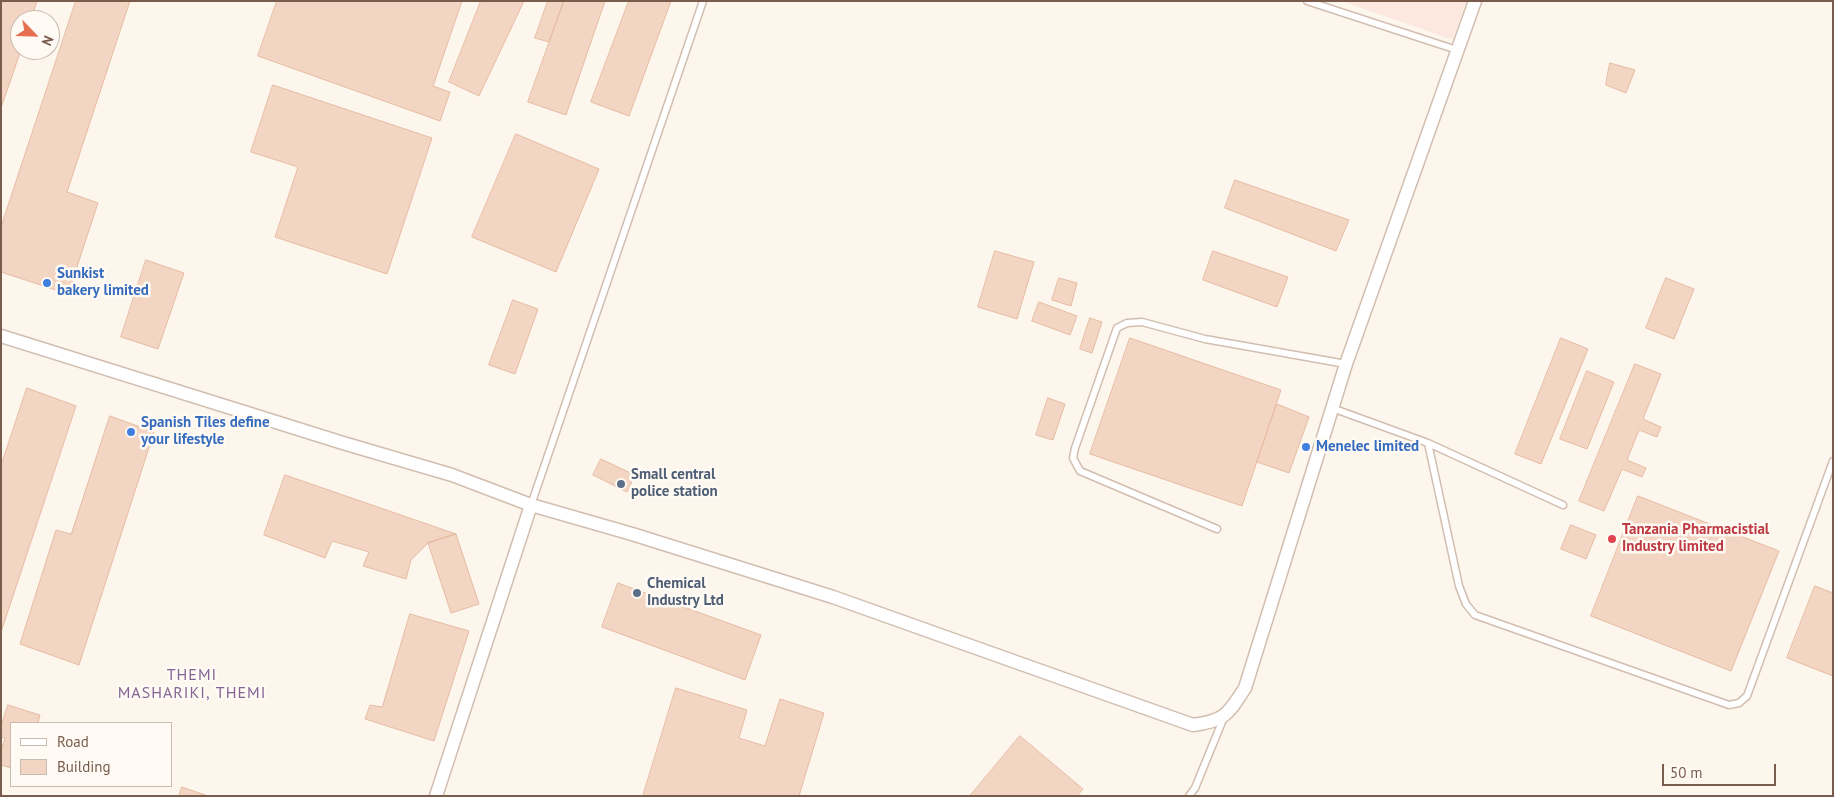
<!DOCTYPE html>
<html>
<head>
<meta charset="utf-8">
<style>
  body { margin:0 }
  #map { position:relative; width:1834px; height:797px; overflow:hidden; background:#fdf6ec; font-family:"PT Sans",sans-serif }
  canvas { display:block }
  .frame { position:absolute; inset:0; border:2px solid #7a5c4d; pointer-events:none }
  .legend { position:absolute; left:10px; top:722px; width:162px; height:65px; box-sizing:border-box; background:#fffaf3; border:1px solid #cabbb1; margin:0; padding:6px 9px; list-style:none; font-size:15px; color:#7a5c4d }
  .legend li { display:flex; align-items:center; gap:10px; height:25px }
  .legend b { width:25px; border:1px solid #cabbb1 }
  .north { position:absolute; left:10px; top:10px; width:50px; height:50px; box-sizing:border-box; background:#fffaf3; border:1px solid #cabbb1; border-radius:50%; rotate:114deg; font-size:14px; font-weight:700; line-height:20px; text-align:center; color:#7a5c4d }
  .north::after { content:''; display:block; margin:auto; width:18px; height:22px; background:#e76f51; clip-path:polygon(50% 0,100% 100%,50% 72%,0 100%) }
  .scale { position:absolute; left:1662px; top:764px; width:114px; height:22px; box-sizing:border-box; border:2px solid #7a5c4d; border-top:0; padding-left:6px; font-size:15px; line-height:18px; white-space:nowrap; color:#7a5c4d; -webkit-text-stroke:4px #fffaf3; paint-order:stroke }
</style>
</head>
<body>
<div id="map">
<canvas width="1834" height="797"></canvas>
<div class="frame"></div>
<ul class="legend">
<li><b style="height:6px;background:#fff"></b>Road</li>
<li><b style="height:14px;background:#f3d5c3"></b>Building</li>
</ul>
<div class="north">N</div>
<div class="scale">50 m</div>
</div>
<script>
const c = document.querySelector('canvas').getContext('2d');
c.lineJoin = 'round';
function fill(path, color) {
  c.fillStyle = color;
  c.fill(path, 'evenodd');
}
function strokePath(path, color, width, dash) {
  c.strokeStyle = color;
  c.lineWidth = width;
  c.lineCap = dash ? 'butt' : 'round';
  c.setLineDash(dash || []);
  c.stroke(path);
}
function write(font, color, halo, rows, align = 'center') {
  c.font = font + ' "PT Sans",sans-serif';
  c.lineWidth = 5;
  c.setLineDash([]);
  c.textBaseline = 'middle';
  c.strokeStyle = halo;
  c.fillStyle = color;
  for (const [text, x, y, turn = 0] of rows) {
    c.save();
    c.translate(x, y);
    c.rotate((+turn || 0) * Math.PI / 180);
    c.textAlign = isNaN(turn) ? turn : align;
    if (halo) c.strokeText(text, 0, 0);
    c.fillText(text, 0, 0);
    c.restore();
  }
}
fill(new Path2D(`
  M1342,1H1466L1453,40Z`), '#fde8e0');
const building = new Path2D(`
  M1,1H37L31,20H20L21,50L1,108Z
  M76,1H130L67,192L98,203L68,294L1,272V227Z
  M277,1H462L433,86L450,92L440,121L258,56Z
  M481,1H524L479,96L449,82Z
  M548,1H564L549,42L535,38Z
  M564,1H605L566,115L528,102Z
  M629,1H671L629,116L591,102Z
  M1610,63L1635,70L1626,93L1606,85Z
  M273,85L432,138L387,274L275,237L298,167L251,152Z
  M516,134L599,169L556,272L472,237Z
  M1235,180L1349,220L1336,251L1225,208Z
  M995,251L1034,262L1017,319L978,307Z
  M1213,251L1288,277L1277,307L1203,280Z
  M146,260L184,273L158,349L121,337Z
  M1059,278L1077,283L1071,306L1052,300Z
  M1666,278L1694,289L1674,339L1646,328Z
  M513,300L538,309L515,374L489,365Z
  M1039,302L1077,316L1070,335L1032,321Z
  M1090,318L1102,322L1092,353L1080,349Z
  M1130,338L1281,390L1242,506L1090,454Z
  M1561,338L1588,349L1541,464L1515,454Z
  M1635,364L1661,374L1643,419L1661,427L1657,437L1639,430L1627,460L1646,468L1642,477L1622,469L1604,511L1579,501Z
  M1587,371L1614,382L1587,449L1560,439Z
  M27,388L76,406L1,632V466Z
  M1048,398L1065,404L1053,440L1036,435Z
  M1277,404L1309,417L1289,473L1257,462Z
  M110,416L154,432L79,665L20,644L56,530L71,534Z
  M601,459L635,475L627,492L593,475Z
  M285,475L456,534L428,543L411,560L406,579L363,566L369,552L332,541L325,558L264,535Z
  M1638,496L1779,551L1731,671L1591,616Z
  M1571,525L1596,535L1586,559L1561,549Z
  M456,534L479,604L451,613L428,543Z
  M618,583L761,635L745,680L602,627Z
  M1815,586L1833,593V676L1787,658Z
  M410,614L469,631L434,741L365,719L370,705L382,707Z
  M676,688L747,710L739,738L765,746L780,699L824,713L799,796H643Z
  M8,705L40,715L38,723H11V768L1,765V751L5,738L1,737V727Z
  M1020,736L1083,789L1077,796H970Z
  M182,787L208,796H179Z`);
fill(building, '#f3d5c3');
strokePath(building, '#e6bba3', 1);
const lane = new Path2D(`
  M1307,1L1457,50
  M1332,408L1428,443L1563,505
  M1428,443L1459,586L1466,604L1475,615L1729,705L1739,703L1747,696L1833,461
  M531,505L703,1
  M1217,529L1080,471L1073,458L1075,448L1117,328L1127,323L1142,322L1205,339L1346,364
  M1189,796L1195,788L1224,717`);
const street = new Path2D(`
  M1,336L343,443L452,475L531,505L632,534L833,597L1193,725C1225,721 1228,714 1245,688L1346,364L1475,1
  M436,796L531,505`);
strokePath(lane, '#d1beb0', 9);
strokePath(street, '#d1beb0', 15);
strokePath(lane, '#fff', 6);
strokePath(street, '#fff', 12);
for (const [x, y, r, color] of [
  [47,283,5,"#3f7fe0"],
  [131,432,5,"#3f7fe0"],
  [1306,447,5,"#3f7fe0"],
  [621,484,5,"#5c6f8a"],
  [1612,539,5,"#e0444e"],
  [637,593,5,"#5c6f8a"]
]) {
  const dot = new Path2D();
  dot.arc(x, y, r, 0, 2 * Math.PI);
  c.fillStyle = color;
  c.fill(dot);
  strokePath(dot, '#fffaf3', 2);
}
write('bold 15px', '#366cbe', '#fffaf3', [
  ["Sunkist",57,274],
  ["bakery limited",57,291],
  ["Spanish Tiles define",141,423],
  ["your lifestyle",141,440],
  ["Menelec limited",1316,447]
], 'left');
write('bold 15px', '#4e5e75', '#fffaf3', [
  ["Small central",631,475],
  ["police station",631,492],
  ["Chemical",647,584],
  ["Industry Ltd",647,601]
], 'left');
write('bold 15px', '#be3a42', '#fffaf3', [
  ["Tanzania Pharmacistial",1622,530],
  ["Industry limited",1622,547]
], 'left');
c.letterSpacing = '1px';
write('16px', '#846695', '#fffaf3', [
  ["THEMI",192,675],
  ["MASHARIKI, THEMI",192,693]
]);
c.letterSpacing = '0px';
</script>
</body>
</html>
